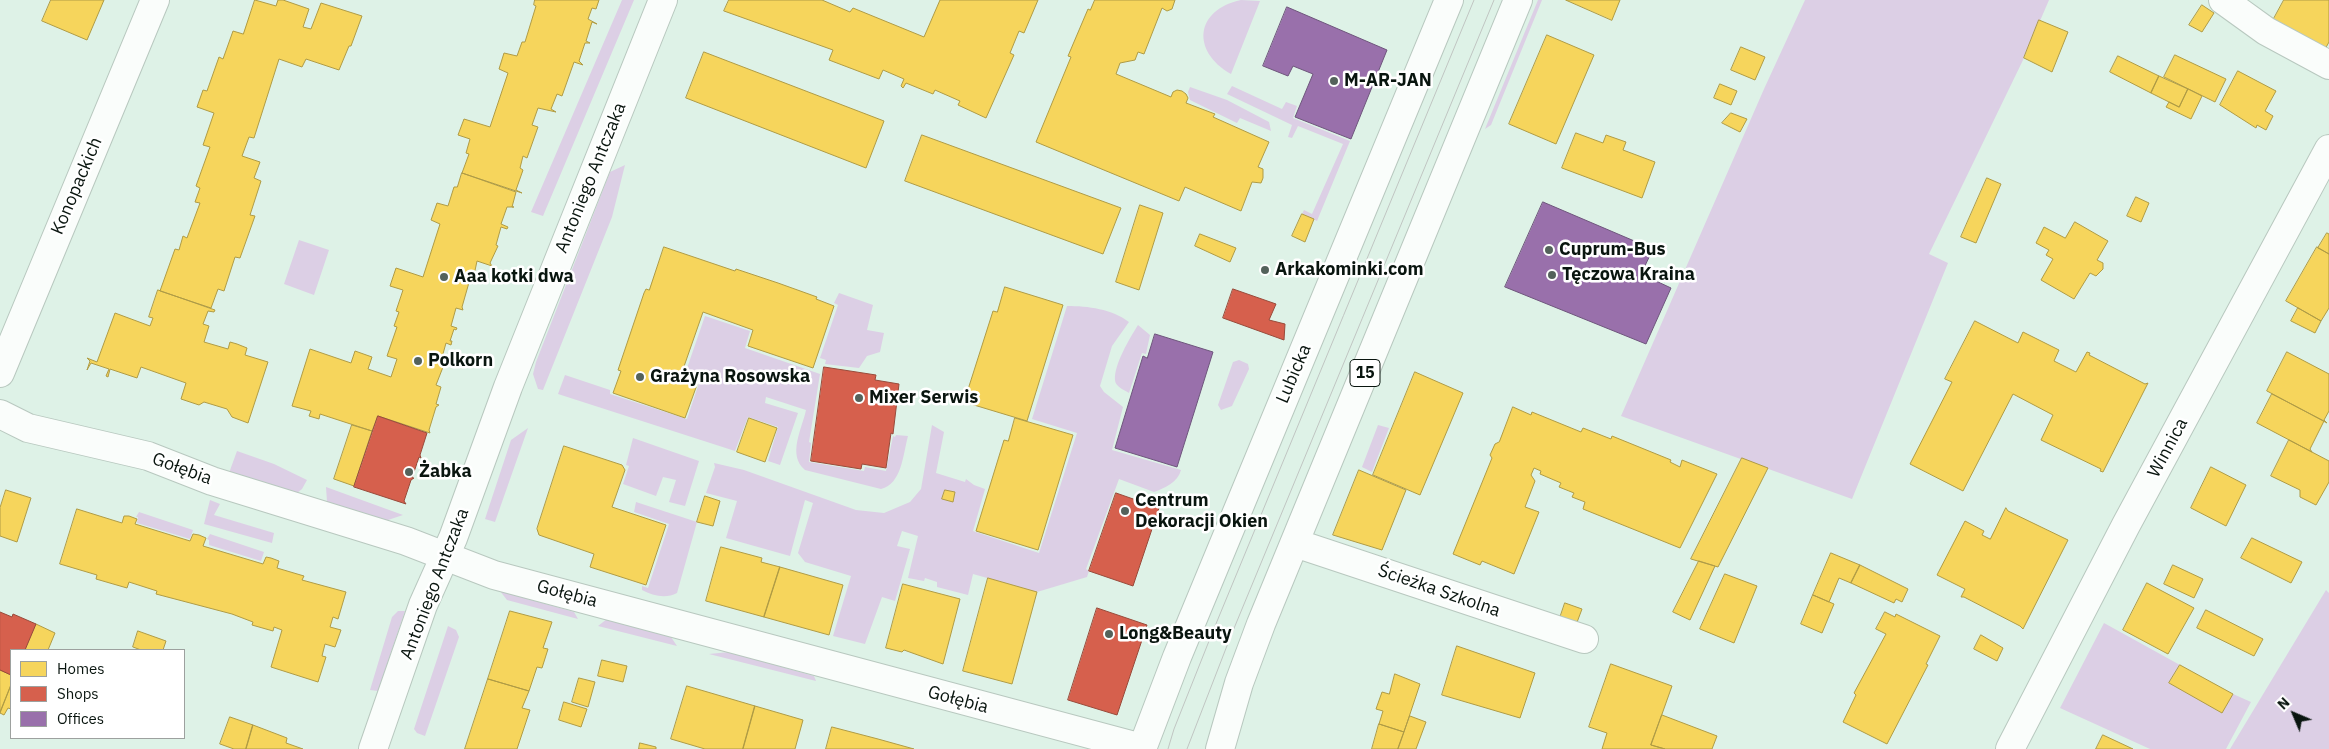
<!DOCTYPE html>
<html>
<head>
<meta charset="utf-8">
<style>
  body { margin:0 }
  #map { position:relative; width:2329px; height:749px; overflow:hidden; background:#def2e7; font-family:"IBM Plex Sans",sans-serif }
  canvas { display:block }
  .legend { position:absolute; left:10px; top:649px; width:175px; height:90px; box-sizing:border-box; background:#fff; border:1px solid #9da19f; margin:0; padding:6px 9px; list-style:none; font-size:15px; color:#09150f }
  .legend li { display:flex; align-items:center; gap:10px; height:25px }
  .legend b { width:25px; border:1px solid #9da19f }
  .north { position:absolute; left:2269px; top:689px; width:50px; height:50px; -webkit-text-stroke:4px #fff; paint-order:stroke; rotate:315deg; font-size:14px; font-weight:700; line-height:20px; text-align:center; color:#09150f }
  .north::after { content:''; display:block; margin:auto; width:18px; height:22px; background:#09150f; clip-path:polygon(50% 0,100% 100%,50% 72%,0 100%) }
</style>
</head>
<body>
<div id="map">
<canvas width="2329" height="749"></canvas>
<ul class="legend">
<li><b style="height:14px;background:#f6d55c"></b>Homes</li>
<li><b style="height:14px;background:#d6604d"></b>Shops</li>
<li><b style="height:14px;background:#9970ab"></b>Offices</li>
</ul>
<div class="north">N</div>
</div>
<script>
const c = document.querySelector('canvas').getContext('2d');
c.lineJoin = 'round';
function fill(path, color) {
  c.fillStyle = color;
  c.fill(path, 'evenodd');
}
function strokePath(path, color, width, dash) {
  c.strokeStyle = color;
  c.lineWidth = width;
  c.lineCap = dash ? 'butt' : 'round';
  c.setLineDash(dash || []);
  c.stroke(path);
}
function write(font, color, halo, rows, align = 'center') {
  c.font = font + ' "IBM Plex Sans",sans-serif';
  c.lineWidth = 5;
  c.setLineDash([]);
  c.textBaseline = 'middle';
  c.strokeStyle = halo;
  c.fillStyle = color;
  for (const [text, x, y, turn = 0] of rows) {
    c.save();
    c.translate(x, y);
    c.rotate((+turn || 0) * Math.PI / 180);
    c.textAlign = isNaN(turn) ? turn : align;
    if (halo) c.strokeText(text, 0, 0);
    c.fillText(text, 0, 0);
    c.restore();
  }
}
fill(new Path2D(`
  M622,0H634L543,216L531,212Z
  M1241,0L1260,1L1231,74C1191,51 1195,10 1241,0Z
  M1538,0H1542L1491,125L1485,129Z
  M1805,0H2049L2024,58L1929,254L1948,263L1852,499L1621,416L1764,89Z
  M1232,86L1282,109L1286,102L1297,106L1293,118L1350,141L1317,221L1302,214L1304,210L1312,214L1343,144L1298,126L1292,138L1288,137L1292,125L1227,94Z
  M1190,87L1227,100L1269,122L1271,131L1240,118L1237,123L1190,100L1188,92Z
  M625,165L612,217L543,390L538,389L533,374L536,362L610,172Z
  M299,240L329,250L314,295L284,284Z
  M839,293L873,305L867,330L884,333L880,352L867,356L859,368L825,364L826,360L820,358L838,305L834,303Z
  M1067,306C1088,306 1112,309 1129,322L1112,346L1100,386L1104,392L1123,407L1112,450L1181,470C1178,482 1165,488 1154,492L1119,479L1086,569L1089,571L1087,577L1037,592L973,574L968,595L937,587V582L925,578L924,581L908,578L918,536L902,531L897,546L910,549L895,601L882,597L865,644L833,636L851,576L805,562L798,553L813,503L805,500L790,556L726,538L737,501L706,493L715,467L714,463L744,470L856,510L884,513L910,502L921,489L932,425L944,432L936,473L965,482L966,479L974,485L985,489L973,531L1039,553L1077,433L1032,419Z
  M705,316L750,331L745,348L820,374L809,442L811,443L809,462L864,471L865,467L886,471L893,436L895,437L896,435L908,436C903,454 902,484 881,489L805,470C787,455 802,429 806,410L766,397L765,403L798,413L780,465L768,461L778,427L748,417L735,451L558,394L565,375L610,390V394L687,419L700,380L685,374Z
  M1138,325L1150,335L1146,354L1142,353L1129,393C1124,390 1115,386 1115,380C1114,364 1130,338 1138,325Z
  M1239,360L1248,364L1249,369L1232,406L1221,410L1218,405L1233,362Z
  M1378,425L1389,428L1372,472L1362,467Z
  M528,428L495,522L485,519L511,440Z
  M633,438L699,461L685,506L669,502L676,480L663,477L656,496L623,484L629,466L626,465Z
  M237,451L274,464L307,480L302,489L297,493L229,473Z
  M326,487L403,515L385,521L327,502Z
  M210,500L220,504L214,515L274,533L272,543L204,524Z
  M636,502L697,522L677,593C666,599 653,596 642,590V586L648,588L669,524L634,512Z
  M139,512L193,530L190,539L137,523L138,517H136Z
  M210,534L264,552L261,561L209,545V540L207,539Z
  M2326,590L2329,593V749H2230Z
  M500,591L574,612L578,619L507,600Z
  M398,611H405L378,691L370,690L392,617Z
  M607,619L671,637L677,646L598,626Z
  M2104,623L2180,665L2169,683L2222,712L2233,694L2251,702L2226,749H2150L2060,708Z
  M448,626L456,630L459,637L425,736L417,733L414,729Z
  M729,652L814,676L816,681L709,654Z`), '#dccfe5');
const homes = new Path2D(`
  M51,0H104L87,40L42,21Z
  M255,0L276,6L278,0H283L309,9L303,27L311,29L321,3L362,16L351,46H349L339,70L306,59L302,67L279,59L254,138L249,137L242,156L260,162L254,178L261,181L250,215L255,216L240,258L235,257L224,291L218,289L211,308L160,291L175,249L179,250L183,236L187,238L200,203L195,202L200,188L196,186L210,147L203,145L214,113L197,107L203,90L207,91L219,57L223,59L233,31L243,34Z
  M535,0H599L596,9L592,8L588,19L597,24L592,22L586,41L590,43H585L579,61L583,65L574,62L562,96L557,94L551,109L556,112L538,108L532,125L538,127L527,158L523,156L520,168L523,170L516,190L522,193L462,173L469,154L466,153L470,139L458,135L464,119L490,127L508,73L499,69L504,53L517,56L522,42H525L536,6L534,5Z
  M729,0H822L850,12L853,8L924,37L940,0H1038L1024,33L1019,31L1010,53L1014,55L986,118L958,105L960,101L935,90L933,94L906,83L903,88L901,86L904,79L883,70L879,79L829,60L833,50L724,11Z
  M1095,0H1175L1172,9L1167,11L1162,8L1144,54L1138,52L1135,60L1120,63L1116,74L1171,97L1173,92L1177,90L1182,91L1186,94L1188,98L1186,103L1215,114L1213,117L1269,142L1258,167L1263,169V178L1261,183L1252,182L1241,211L1185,187L1179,201L1036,142L1071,57L1068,56L1088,9L1090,10Z
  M1566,0H1620L1612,20Z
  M2284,0H2329V42L2324,51L2271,24Z
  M2202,5L2214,13L2202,32L2189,25Z
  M2039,20L2068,32L2052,72L2024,58Z
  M1547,35L1594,55L1556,144L1509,124Z
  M1741,47L1765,57L1755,80L1731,70Z
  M704,52L884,121L866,168L686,98Z
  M2175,55L2226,79L2215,102L2164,77Z
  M2118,56L2159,76L2151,93L2110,72Z
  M2238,71L2276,91L2265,111L2273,116L2266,130L2257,125L2256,128L2220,105Z
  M2159,76L2188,89L2179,107L2151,93Z
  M1720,84L1737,91L1731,105L1714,98Z
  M2188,89L2202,96L2191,119L2166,107L2169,102L2179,107Z
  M1731,113L1747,119L1740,132L1722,123Z
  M1576,133L1603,143L1606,135L1626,142L1623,150L1655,162L1642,198L1562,168Z
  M922,135L1121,208L1103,254L905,181Z
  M462,173L516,192L512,207H514H507L501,224L508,227L507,229L501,227L496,245L498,246L490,263L492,266L477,261L473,280L470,279L462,307L463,310L456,308L451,326L457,328L456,330L454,329L450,341H452L451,345L446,343L441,361L445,362L436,385L441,387L436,404L439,405L436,407L429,430L430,433L378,416L372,431L320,414L319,419L309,416L311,411L292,406L310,349L351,363L355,351L372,357L368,369L391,377L397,359L387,356L397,327L394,326L399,312L396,311L403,290L390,286L396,268L423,277L440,224L431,220L437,203L448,206L454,187H457Z
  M1987,178L2001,184L1976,243L1961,237Z
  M2136,197L2149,203L2141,222L2127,216Z
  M1140,205L1163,213L1139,290L1116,282Z
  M1302,214L1314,219L1305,242L1292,236Z
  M2075,222L2108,241L2097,260L2103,263V269L2096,276L2090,273L2074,299L2041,280L2053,259L2046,255L2049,250L2036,243L2044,227L2065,238Z
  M2327,233L2329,234V254L2318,248Z
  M1200,234L1236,248L1230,262L1195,246Z
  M664,247L735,271L736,269L778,283L817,297L816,299L834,306L813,368L748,346L753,330L703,312L681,375L698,382L685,418L613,393L621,371L618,370L644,293L646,289L649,290Z
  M2317,247L2329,254V308L2321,321L2286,301Z
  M1005,287L1063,305L1027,421L964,402L993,311L997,312Z
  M158,290L215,310L214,312L208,311L203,324L209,326L204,342L228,349L230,342L237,344L247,348L245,355L268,362L248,423L232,417L227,409L204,402L199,405L181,399L186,383L141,367L137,378L110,369L108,377L106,376L109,369L91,363L87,370L90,361L87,358L97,362L115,313L150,326L153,318L149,317Z
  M2298,308L2321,321L2315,333L2291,321Z
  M1975,321L2018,343L2023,332L2059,350L2054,361L2076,372L2087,352L2090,353L2089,355L2145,384L2148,383L2103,472L2100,471L2101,469L2041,440L2053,415L2013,394L1963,491L1910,464L1952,382L1945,379Z
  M2287,352L2329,374V411L2324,420L2327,423L2267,391Z
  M1415,372L1463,393L1420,495L1373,475Z
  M2272,394L2324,421L2310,449L2312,452L2257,423Z
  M1513,407L1531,415L1532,412L1581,432L1583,428L1611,439L1612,436L1671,460L1670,462L1680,467L1682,460L1717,474L1680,548L1583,509L1585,502L1572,497L1574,493L1559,487L1561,483L1540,474L1541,471L1534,468L1531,475L1535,481L1525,507L1539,512L1514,574L1482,561L1480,565L1453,554L1492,458L1490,455L1495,444L1499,442Z
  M749,418L777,428L765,462L737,452Z
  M1015,418L1073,435L1038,550L976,531L1004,440L1008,441Z
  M352,425L372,431L354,486L334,479Z
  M2289,440L2329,461V482L2316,505L2300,497V490L2271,476Z
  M564,446L622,465L625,470L612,507L666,525L646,585L590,567L594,554L539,535L537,529Z
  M1742,458L1768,468L1718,567L1691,559Z
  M2211,467L2246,485L2226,526L2191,508Z
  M1359,470L1406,490L1382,550L1333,535Z
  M6,490L31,498L17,542L0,536V508Z
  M945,490L955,492L953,502L942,499Z
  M705,496L720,501L713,526L697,522Z
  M2006,508L2008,511L2068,540L2023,629L2020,626L1964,597H1961L1965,589L1937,575L1965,521L1984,531L1982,535L1990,539Z
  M77,509L122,523L124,516H129L137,519L135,524L190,541L193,534L199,535L206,538L203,546L263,564L266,557L271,558L279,561L277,568L304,576L302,580L346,592L338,619L333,617L330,627L341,630L335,647L325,644L322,656L326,657L318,682L271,667L282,630L274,627L273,631L252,625L253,622L232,614L156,594L157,591L129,582L127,588L96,579L97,575L60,564Z
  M2252,538L2302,562L2291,583L2241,558Z
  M721,547L762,558L761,562L780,567L764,617L706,601Z
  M1831,553L1860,565L1851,583L1839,578L1829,602L1813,595Z
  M1699,561L1715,566L1690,620L1673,612Z
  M1860,565L1908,589L1902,602L1896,599L1894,603L1851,583Z
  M2173,565L2203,579L2194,598L2164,584Z
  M780,567L843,585L829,635L764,617Z
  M1725,574L1757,586L1734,643L1700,629Z
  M988,578L1037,592L1012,684L963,671Z
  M2147,583L2194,608L2168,654L2123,630Z
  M903,584L960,599L943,664L904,650L902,652L886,648Z
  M1813,595L1834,604L1822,633L1801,624Z
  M1565,603L1582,609L1576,625L1560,618Z
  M2206,610L2263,639L2254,656L2197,628Z
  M510,611L552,622L543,648L548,649L542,668L537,667L529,691L488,679Z
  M1885,612L1895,617L1896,614L1940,636L1926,664L1928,665L1887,744L1843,722L1856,695L1854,693L1886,634L1876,629Z
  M36,624L55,633L48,650H25Z
  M138,631L166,641L163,650H141L133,647Z
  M1981,635L2003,648L1997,661L1974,649Z
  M1457,646L1535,673L1520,718L1442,695Z
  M602,660L627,666L623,682L598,676Z
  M1611,664L1672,686L1651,745L1665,749H1602L1607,733L1589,727Z
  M2180,665L2233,694L2222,713L2169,683Z
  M0,670L11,675V685L0,713Z
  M1395,674L1420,684L1404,732L1379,724L1383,711L1376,709L1382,692L1389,694Z
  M579,678L595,682L588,707L572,702Z
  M488,679L529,691L522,708L530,710L517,749H465Z
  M11,685V709L8,708L4,715L0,713Z
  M687,686L755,706L743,749H705L671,739Z
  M564,702L587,709L581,727L559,720Z
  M755,706L803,720L795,749H743Z
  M1662,715L1717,736L1712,749H1665L1651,745Z
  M1410,716L1426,722L1416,749H1398Z
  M230,717L253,725L246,749H234L220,744Z
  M1379,724L1404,732L1398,749H1372Z
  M253,725L287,738L286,743L303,749H246Z
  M832,727L878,739L914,749H826Z
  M2103,735L2133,749H2096Z
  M640,743L656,747V749H639Z`);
fill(homes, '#f6d55c');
strokePath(homes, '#af9b45', 1);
const shops = new Path2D(`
  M1233,289L1276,304L1269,320L1285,324L1284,340L1223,318Z
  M824,367L876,375L875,380L899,384L893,434L891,433L886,468L862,464L861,469L811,461Z
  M378,416L427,433L420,455L421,458L419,457L412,478H414L411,480L404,501L406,504L354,487Z
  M1116,493L1159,508L1133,586L1089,571Z
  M1097,608L1147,625L1117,715L1068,700Z
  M0,612L12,617L13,614L36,624L25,650H11V675L0,670Z`);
fill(shops, '#d6604d');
strokePath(shops, '#984a3a', 1);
const offices = new Path2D(`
  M1287,7L1387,50L1351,139L1295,117L1313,74L1293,66L1288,76L1263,66Z
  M1543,202L1653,249L1641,274L1671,288L1646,344L1505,287Z
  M1155,334L1213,352L1177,467L1115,448L1143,356L1147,358Z`);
fill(offices, '#9970ab');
strokePath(offices, '#6e557c', 1);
const street = new Path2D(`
  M2223,0L2266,31L2329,65
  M0,373L155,0
  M0,414L28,428L148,456L212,481L406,541L494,575L1142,748
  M1295,543L1584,639
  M2010,749L2126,525L2329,149`);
const secondary = new Path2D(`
  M373,749L423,605L453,538L508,387L663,0`);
const primary = new Path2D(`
  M1142,749L1177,657L1449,0
  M1220,749L1239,683L1261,624L1518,0`);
strokePath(street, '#b8c8bf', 30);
strokePath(secondary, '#b8c8bf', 30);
strokePath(primary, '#b8c8bf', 30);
strokePath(street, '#fafdfb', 28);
strokePath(secondary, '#fafdfb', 28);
strokePath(primary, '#fafdfb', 28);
strokePath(new Path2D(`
  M1168,749L1174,729L1213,631L1474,0
  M1187,749L1230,638L1494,0`), '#c0c5c2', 1);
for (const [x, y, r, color] of [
  [1334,81,5,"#54625b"],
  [1549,250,5,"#54625b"],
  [1265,270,5,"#54625b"],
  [1552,275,5,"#54625b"],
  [444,277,5,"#54625b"],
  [418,361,5,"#54625b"],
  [640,377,5,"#54625b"],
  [859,398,5,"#54625b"],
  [409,472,5,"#54625b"],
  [1125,511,5,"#54625b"],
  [1109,634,5,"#54625b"]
]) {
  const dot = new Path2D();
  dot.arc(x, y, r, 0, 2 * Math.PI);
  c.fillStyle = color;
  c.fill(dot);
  strokePath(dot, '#fff', 2);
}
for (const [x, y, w] of [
  [1365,373,30]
]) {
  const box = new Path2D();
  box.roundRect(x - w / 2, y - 13.5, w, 27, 4);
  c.fillStyle = '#fff';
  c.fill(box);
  strokePath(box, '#09150f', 1);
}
write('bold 16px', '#09150f', null, [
  ["15",1365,373]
]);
write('bold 18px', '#09150f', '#fff', [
  ["M-AR-JAN",1344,81],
  ["Cuprum-Bus",1559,250],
  ["Arkakominki.com",1275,270],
  ["Tęczowa Kraina",1562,275],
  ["Aaa kotki dwa",454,277],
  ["Polkorn",428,361],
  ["Grażyna Rosowska",650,377],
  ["Mixer Serwis",869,398],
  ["Żabka",419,472],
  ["Centrum",1135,501],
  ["Dekoracji Okien",1135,522],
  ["Long&Beauty",1119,634]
], 'left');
write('18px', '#09150f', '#fff', [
  ["Antoniego Antczaka",591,178,-68],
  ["Konopackich",77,186,-67],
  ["Lubicka",1294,374,-67],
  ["Winnica",2168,448,-62],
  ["Gołębia",182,469,20],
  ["Antoniego Antczaka",435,584,-69],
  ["Ścieżka Szkolna",1439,591,19],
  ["Gołębia",567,594,15],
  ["Gołębia",958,700,15]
]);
</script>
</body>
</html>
